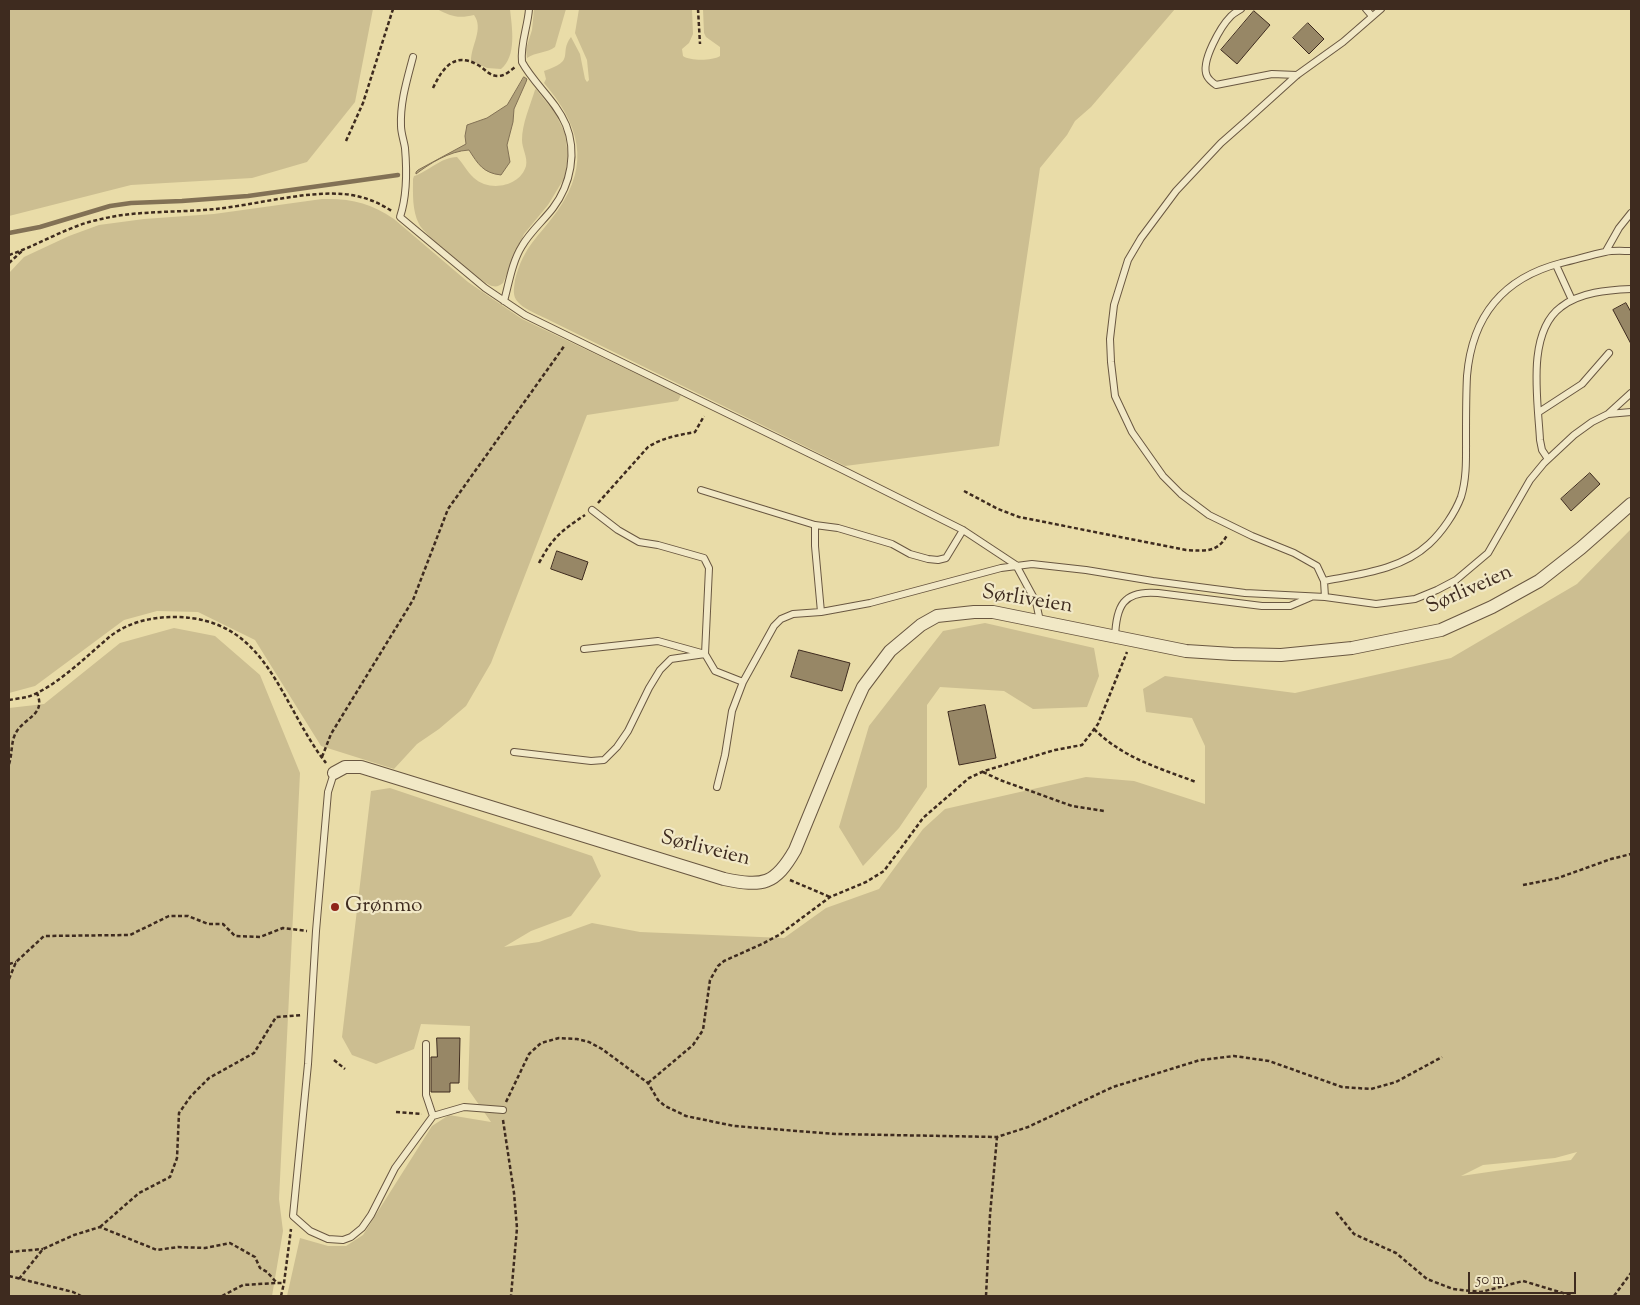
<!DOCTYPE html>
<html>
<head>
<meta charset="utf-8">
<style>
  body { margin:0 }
  #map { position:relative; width:1640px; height:1305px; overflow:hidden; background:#e9dca8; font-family:"Sorts Mill Goudy",serif }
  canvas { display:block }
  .frame { position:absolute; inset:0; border:10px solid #3e2b1f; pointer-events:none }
  .scale { position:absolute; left:1468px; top:1272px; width:108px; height:22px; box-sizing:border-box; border:2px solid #3e2b1f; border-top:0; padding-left:6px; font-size:15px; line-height:18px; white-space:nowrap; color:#3e2b1f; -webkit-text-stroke:4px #f1e8c6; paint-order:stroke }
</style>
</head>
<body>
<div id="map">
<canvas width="1640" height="1305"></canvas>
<div class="frame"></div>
<div class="scale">50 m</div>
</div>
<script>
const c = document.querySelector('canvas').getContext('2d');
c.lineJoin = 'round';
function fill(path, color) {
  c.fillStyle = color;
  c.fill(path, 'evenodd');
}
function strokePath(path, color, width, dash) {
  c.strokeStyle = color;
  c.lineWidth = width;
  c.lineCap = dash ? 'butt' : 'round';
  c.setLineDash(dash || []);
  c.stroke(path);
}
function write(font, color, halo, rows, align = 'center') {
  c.font = font + ' "Sorts Mill Goudy",serif';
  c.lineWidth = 4.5;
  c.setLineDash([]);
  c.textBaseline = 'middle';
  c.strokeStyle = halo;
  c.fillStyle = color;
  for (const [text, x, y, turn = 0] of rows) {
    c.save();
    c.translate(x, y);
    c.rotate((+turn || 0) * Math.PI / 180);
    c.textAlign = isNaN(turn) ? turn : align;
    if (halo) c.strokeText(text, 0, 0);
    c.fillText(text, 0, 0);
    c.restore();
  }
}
fill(new Path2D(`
  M9,9H373L355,102L307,162L252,178L131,185L9,216Z
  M437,9H510C512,28 517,56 501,69L487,68L471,61C471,45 484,29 474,15C458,19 450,16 437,9Z
  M534,9H566L555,47C547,53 536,52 527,58L526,49L532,30Z
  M579,9H692L693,34L689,43L682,49L683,56C690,61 712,61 720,56V47L706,37L704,33L703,9H1175L1091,107L1075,121L1067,135L1040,168L999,446L845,466L551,321C542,316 523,309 518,302C512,296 514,288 515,280C524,245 539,237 558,210C591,163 579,124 544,83L546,79L544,71C577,60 558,54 571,37L580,54L585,79L587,82L589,80L587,60L575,33Z
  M536,89L555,113L565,133L568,156L565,177L548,205L524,234L503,283C499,286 497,287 492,286C480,282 425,236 419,224C412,210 413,194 413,179L414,176C428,172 441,157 457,157C463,163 467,172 474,178C489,192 520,187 526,166C528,157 522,149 522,140C522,124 530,106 535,90Z
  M322,199C350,198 371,203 394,219L468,282L522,319L681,395L678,401L587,415L491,663L466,706L439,729L417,744L394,769L321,746L255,640L198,612L157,611L124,620L35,686L9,693V273L24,257L69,236L99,225L144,219L214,214Z
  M1631,529V1296H287L300,1238L328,1246H346L363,1235L432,1126L449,1115L491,1122L468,1089L470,1026L421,1024L414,1049L376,1064L352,1055L342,1037L371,791L390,788L592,856L601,876L571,916L531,931L504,947L539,942L592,923L640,932L784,938L826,908L879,889L923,829L945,809L1086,777L1134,781L1205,804V746L1192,718L1146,712L1143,689L1165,676L1295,693L1451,658L1577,584ZM1577,1152L1571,1160L1461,1176L1483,1165L1555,1158Z
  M985,623L1094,648L1099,676L1087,707L1033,709L1004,691L940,687L927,705V787L899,828L863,866L839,827L869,726L943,631Z
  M174,628L215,636L260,675L300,773L279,1199L283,1231L272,1296H9V708L44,704L120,643Z`), '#ccbe91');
const water = new Path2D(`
  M524,77L527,79L526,82L514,109L513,122L507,145L510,162L501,175C483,173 478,164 469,150C449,151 429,164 416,174V172L418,170L466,144L465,136L467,125L487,118L507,105Z`);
fill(water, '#afa079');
strokePath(water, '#827155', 1);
strokePath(new Path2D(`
  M9,233L40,227L110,206L131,203L182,201L248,196L398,175`), '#827155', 4.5);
const building = new Path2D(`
  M1254,11L1270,25L1237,64L1221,50Z
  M1308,23L1324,39L1309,54L1293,38Z
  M1626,303L1631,312V344L1613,310Z
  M1590,473L1600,484L1571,511L1561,499Z
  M557,551L588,562L582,580L551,569Z
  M799,650L850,663L842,691L791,677Z
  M985,705L996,758L959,765L948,712Z
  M437,1038H460L459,1083H450V1092H431V1057H437Z`);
fill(building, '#978766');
strokePath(building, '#3e2b1f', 1);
const lane = new Path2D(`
  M1241,9C1238,11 1234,13 1231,16C1221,26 1200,62 1207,76C1209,80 1213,83 1216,85L1272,74L1297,75
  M1366,9L1372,16
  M413,57C407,80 400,102 401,126C401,133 404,141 405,148C407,171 407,196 400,217L485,288L525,315L843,470L963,530L1016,565L1036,602L1040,621
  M1606,251L1619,228L1631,213
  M1556,265L1572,300
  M504,301C509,283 512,262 522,246C530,232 543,221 553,208C571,184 577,152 566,125C556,101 534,84 522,62C520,44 528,26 529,9
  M1539,412L1582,384L1609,353
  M1608,414L1631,393
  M1548,459L1542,450L1540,440C1538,401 1526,333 1561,307C1580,292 1608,290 1631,289
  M701,490L815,525L838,528L892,544L910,554L928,559L938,560L946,558L963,530
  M815,525V546L821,612
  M1324,581C1360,574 1401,570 1429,544C1442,532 1455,513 1461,497C1467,478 1466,456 1466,437C1466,417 1466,396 1467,376C1472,316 1503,278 1561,263C1575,260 1590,255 1605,252C1613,250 1623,251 1631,251
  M1325,597L1324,581L1317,566L1294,553L1252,536L1209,515L1181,494L1163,476L1132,432L1115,396L1111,362L1110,339L1114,305L1128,260L1141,238L1176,191L1221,143L1246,121L1297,75L1343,42L1381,9
  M1115,638C1116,606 1123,590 1158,593L1262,606H1290L1311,597
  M584,649L658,641L705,654L709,568L704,558L658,545L639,542L618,530L592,510
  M514,752L591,761L604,760L617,747L628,731L649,688L660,670L671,659L705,654L715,671L743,682
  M334,773L328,792L316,931L308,1064L293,1216L310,1231L328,1239L343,1240L351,1237L362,1228L371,1215L395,1168L433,1116L464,1107L503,1110
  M717,787L725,755L732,711L743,682L774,626L781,619L793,614L821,612L870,603L1001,568L1032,564L1086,570L1153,581L1245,593L1325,597L1376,604L1415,599L1437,590L1456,580L1488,553L1530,480L1544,463L1574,435L1592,422L1608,414L1631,412
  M426,1044V1095L433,1116`);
const street = new Path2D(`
  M334,773L345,767H361L724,879C763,887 775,885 795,850L853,709L863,687L890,651L921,625L937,616L974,612H993L1186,651L1233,654L1281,655L1352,648L1441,630L1492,607L1539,581L1581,548L1631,504`);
strokePath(lane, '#695741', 8);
strokePath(street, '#695741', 14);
strokePath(new Path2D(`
  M698,9L700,44
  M433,88C442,69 454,51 478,65C485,69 489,76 498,76C505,76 510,71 515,67
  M346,141L363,103L393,9
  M9,255C39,245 66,227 97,220C135,210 176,213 215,209C255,205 303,191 343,194C360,195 379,202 393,212
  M9,263L22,251
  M964,491L998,509L1019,517L1186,550C1204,551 1218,553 1227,535
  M598,503L648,447C662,438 678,435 695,432L704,416
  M539,563C552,538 561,531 585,515
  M9,700C15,699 22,698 27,697C53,689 86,657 107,639C125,623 150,617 174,617C268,617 279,703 326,763
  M1094,729C1123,758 1159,768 1196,782
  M322,757L331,734L413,600L448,509L565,345
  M9,764C12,755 11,746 14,737C21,717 47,717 37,693
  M983,772L1000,780L1072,806L1104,811
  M790,880L830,897
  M1523,885L1558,878L1611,859L1631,854
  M9,964L16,962
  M9,979L16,962L44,936L130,935L169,916H188L208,924H223L235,936L260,937L283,928L307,931
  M334,1060L345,1069
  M648,1083L693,1045L703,1030L710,980L718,966L724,961L762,944L779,935L830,897L866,882L884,871L923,818L969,778L984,771L1055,750L1082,745L1098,724L1127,652
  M506,1102L529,1054L541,1043L559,1038L577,1039L589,1042L602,1049L648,1083L658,1100L665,1106L686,1116L734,1126L836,1134L997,1137L1028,1127L1113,1087L1200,1060L1234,1056L1269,1061L1342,1087L1371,1089L1396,1082L1442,1057
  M396,1112L422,1114
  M503,1120L514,1193L517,1228L511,1296
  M1336,1212L1354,1234L1396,1253L1427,1279L1453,1289L1481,1292L1523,1281L1573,1296
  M100,1227L139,1193L170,1177L177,1158L179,1113L191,1096L209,1078L254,1053L276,1017L302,1015
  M9,1252L43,1249
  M9,1276L73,1292L81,1296
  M19,1279L43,1249L74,1235L100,1227L157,1250L178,1247L205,1248L230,1243L255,1257L260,1268L267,1272L277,1283H284
  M222,1296L243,1285L277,1283
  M281,1296L284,1283L291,1229
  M986,1296L990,1215L997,1137
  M1614,1296L1631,1273`), '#3e2b1f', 2.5, [4, 2.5]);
strokePath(lane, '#f1e8c6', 6);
strokePath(street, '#f1e8c6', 12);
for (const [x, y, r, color] of [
  [335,907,5,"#8f2418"]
]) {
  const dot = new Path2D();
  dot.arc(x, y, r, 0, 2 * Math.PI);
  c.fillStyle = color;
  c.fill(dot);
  strokePath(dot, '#f1e8c6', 2);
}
write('21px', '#3e2b1f', '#f1e8c6', [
  ["Sørliveien",1470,591,-24],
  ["Sørliveien",1027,601,9],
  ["Sørliveien",705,850,14]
]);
write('21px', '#3e2b1f', '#f1e8c6', [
  ["Grønmo",345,907]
], 'left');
</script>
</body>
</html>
